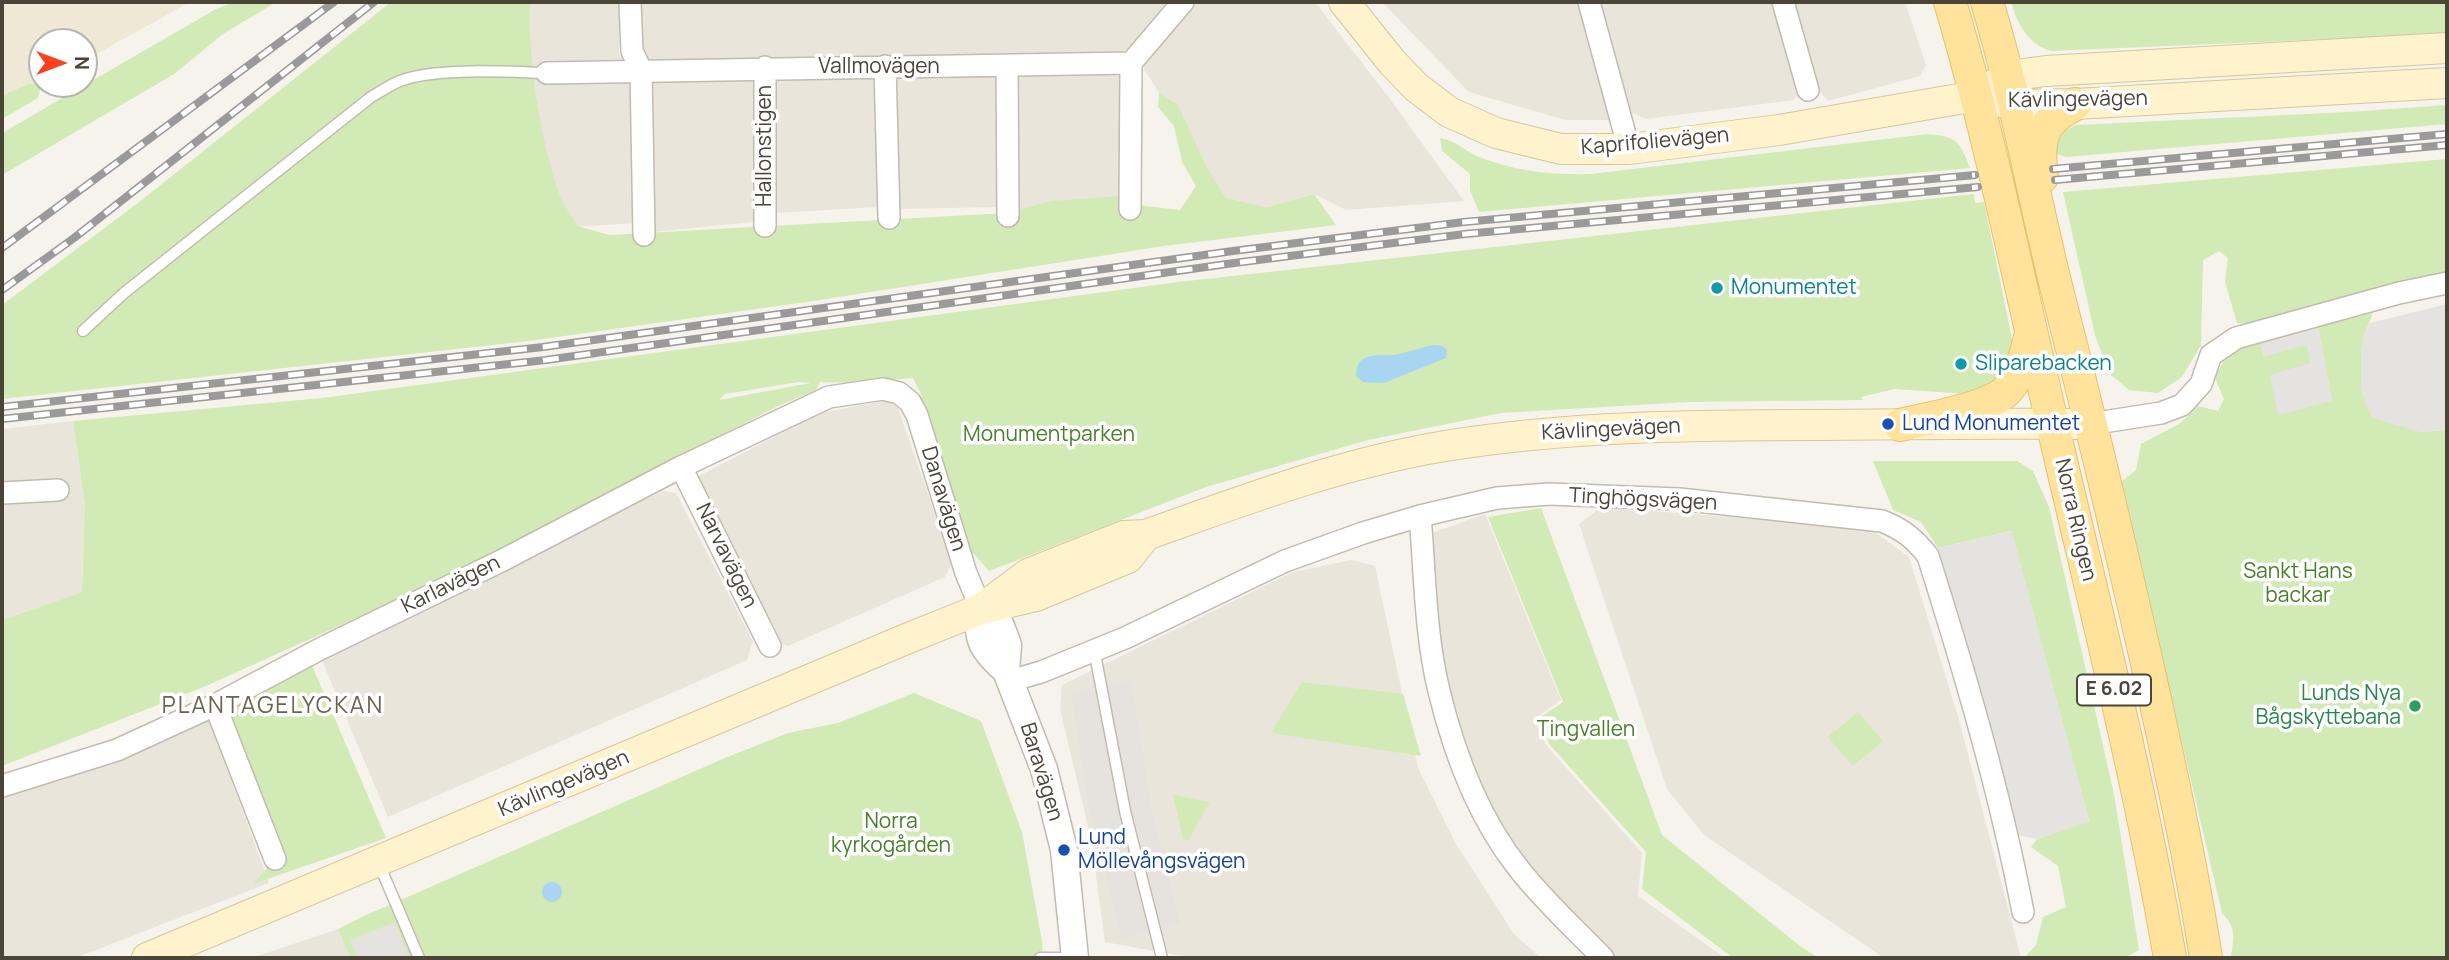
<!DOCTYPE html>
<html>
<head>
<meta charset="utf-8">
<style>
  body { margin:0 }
  #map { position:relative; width:2449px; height:960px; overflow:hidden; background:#f6f3ec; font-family:Manrope,sans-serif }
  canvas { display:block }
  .frame { position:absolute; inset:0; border:4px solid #4b4439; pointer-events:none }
  .north { position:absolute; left:28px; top:28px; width:70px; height:70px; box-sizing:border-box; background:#fff; border:2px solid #b7b4b0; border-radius:50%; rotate:90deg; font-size:19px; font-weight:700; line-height:28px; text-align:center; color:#4b4439 }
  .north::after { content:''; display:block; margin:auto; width:24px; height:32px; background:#fc3f1d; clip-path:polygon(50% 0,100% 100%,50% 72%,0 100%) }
</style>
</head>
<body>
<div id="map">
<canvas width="2449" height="960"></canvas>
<div class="frame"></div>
<div class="north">N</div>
</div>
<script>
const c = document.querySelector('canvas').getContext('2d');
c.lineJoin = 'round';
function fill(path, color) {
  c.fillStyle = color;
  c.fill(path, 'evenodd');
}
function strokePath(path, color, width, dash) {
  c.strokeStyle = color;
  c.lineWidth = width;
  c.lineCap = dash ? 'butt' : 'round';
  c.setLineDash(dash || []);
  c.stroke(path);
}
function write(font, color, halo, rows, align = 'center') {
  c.font = font + ' Manrope,sans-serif';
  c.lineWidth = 7;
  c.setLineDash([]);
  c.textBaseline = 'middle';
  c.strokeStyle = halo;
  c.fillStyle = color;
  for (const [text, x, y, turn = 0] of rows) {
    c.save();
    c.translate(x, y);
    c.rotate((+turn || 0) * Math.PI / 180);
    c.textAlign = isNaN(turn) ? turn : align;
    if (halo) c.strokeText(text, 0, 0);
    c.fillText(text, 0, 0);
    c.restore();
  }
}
fill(new Path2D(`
  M524,2H620L619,55L636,79L639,223L552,228Z
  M637,2H1161L1169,8L1124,52L1113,57L1009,55L649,61L635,49Z
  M1194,2H1315L1387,95L1464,201L1346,210L1314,194L1267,207L1226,198L1144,69L1143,56Z
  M1382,2H1578L1614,120H1565L1469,92Z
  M1598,2H1776L1801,89L1794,100L1646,119L1627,111Z
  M1792,2H1905L1926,65L1920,76L1828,101L1816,88Z
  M1126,69L1125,204L1013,210L1012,72Z
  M893,75H1000L1001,207L896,209Z
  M652,76H756L762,221L652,232Z
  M877,77L879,207L774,213V79Z
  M883,401L890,402L898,408L952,563L945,577L788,646L775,641L695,478L820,413Z
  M73,421L85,505L82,592L2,620V429Z
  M663,491L676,493L753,641L747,660L388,817L320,656Z
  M1601,507L1869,528L1909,557L1959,720L2021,958H1884L1704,835L1667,789L1579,524Z
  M1485,514L1561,700L1534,719L1546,745L1642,853L1638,896L1725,958H1612L1532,873L1481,789L1446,685L1429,534Z
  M1352,560L1375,566L1418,768L1456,844L1514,934L1541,958H1193L1105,942L1091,839L1060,709L1062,685L1293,572Z
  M208,716L269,883L75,958H2V795Z
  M338,929L350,958H251Z`), '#eae5da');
fill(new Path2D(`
  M1131,680L1151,807L1180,923L1121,938L1090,813L1071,692Z`), '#e6e2dd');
fill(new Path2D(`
  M2,2H190L84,61V42H42V84L2,106Z`), '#efe8d6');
fill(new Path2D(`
  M234,2H273V4L223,34L174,74L2,175V133L216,9Z
  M391,2H530C528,63 540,136 559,194C563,205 572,216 578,226L609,235L1006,213L1052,201L1121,196L1145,206L1180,210L1196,186L1182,162L1174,126L1158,107L1159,93L1178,105L1206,166L1226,198L1267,207L1314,194L1336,225L1164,246L820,300L529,341L2,399V305L143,199Z
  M2011,2H2447V34L2051,51C2029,45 2017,24 2011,2Z
  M42,83L38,98L2,119V96L28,84Z
  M2447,105V124L2066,157L2056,154L2055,145L2064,131L2076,125L2349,112Z
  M1928,134C1957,136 1960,142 1970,168L1479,212L1470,190V174L1442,151L1440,138C1455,140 1465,151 1479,157C1518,172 1550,175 1591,174Z
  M2447,159V271L2249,324L2237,323L2225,282L2228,258L2219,251L2203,260L2201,345L2182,377L2158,393L2129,390L2109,373L2095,335L2063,192Z
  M1974,194L1975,203L1984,202L2012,339V358L1999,384L1969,394L1894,389L1861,397L1863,400L1688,402L1501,413L1368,440L1206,487L989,571L974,554L969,553L923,411L920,397L922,396L913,378L854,383L820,382L816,390L778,406L434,583L206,686L2,766V620L82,592L85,505L73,421L322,398L1178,282ZM798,382L811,383L719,400L725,394Z
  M2373,313L2364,336L2361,353V390L2419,432L2447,430V958H2231C2233,939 2238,930 2222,913L2121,482L2136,470L2141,444L2179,424L2198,406L2218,411L2224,399L2215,378C2227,353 2231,346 2260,341L2264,356L2307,344L2311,362L2332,401L2318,327Z
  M1873,461H2017L2033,471L2049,507L2114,794L2139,950L2124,958H2024L2036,945L2043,917L2066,907L2058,866L2031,847L2037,839L2089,821L2011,531L1938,548L1921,522L1893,510Z
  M1541,508L1662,835L1800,946L1819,958H1733L1642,889L1646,852L1550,745L1538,719L1563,702L1488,517Z
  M308,656L386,838L253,884L275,859L215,705Z
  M1302,682L1403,694L1421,756L1271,733Z
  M914,693L981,721L1022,832L1042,941L1043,958H350L338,929L364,916L725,758L788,733L838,723Z
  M1858,712L1883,741L1853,766L1828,737Z
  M1173,795L1210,802L1188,841L1183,839Z`), '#d2eab5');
fill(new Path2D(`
  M2447,304V430L2419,432L2371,417L2361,390V353L2364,336L2370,323Z
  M2318,327L2332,401L2278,415L2270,375L2310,363L2307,345L2264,356L2260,341Z
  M2012,531L2089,822L2037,839L2017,835L1938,548Z
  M395,922L409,958H358L350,940Z`), '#e5e3e0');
fill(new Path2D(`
  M1434,345L1443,346L1447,350L1446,358L1384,383L1363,382L1356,376C1356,348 1383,358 1400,354C1412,351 1422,347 1434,345Z
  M542 892a10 10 0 1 1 20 0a10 10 0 1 1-20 0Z`), '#a9d4f2');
const service = new Path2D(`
  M83,331L124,293L371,97C380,92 390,85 400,81C434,67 509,72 547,73
  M1094,649L1125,811L1162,958
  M379,864L419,958
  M1040,958H1065`);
const minor = new Path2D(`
  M630,2L632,51L641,70L644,235
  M1589,2L1629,149
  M1783,2L1808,90
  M885,66L889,218
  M765,67V226
  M1007,67L1008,216
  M547,73C742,68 936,68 1131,63L1183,2
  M1130,209L1131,63
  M2090,424L2161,413L2182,405L2201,384L2211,355L2236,338L2399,293L2447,283
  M681,467L770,646
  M2,493L58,490
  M1420,516C1425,573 1425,634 1439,691C1454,753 1479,819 1519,869C1544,901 1575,929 1603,958
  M1010,681L1041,672L1125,638L1285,561L1363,533L1420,516L1497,498L1549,494L1679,499L1882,521C1902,529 1914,538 1928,556C1965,673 2000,792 2023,912
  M215,705L275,859
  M2,786L117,750L215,705L322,648L501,561L681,467L829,397L883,389L899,393L910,402L917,415L966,573L981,609`);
const tertiary = new Path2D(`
  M1006,671C984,652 974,639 981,609L998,619L1004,634L1008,645L1006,671L1044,769L1064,850L1075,958`);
const secondary = new Path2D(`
  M1344,2L1392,62L1416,87L1449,112L1496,133L1561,149H1629L1779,130L1976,96L2008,76L2046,71L2447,48
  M1990,99L2014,105L2075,104L2447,83
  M981,609L1028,574L1124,536L1146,535C1244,500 1342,463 1445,446C1569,426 1696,425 1820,425C1910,424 2001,423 2090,424
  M147,958L911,637L981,609L1036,596L1128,558L1146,535`);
const primary = new Path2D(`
  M1950,2C1991,140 2019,282 2052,422C2093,600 2139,778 2170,958
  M1987,2C2016,97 2033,194 2057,290C2090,417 2120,545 2149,672C2170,767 2191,862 2206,958
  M2042,177C2040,159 2037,136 2051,121C2057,114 2067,109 2075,104
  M1900,425C1925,419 1993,408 2008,389C2022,372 2026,353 2031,333`);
strokePath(service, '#c2bbae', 13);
strokePath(minor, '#c2bbae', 24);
strokePath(tertiary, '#c2bbae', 29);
strokePath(secondary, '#d6c79b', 32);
strokePath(primary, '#e6c16a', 34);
strokePath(service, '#fff', 10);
strokePath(minor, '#fff', 21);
strokePath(tertiary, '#fff', 26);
strokePath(secondary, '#fff3cd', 30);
strokePath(primary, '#ffe39c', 32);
const rail = new Path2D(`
  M2053,169L2447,134
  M2055,180L2447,145
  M2,248L334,2
  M2,290L74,238L374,2
  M2,407L543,347L1233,251L1464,222L1975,175
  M2,419L546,360L1234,263L1465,234L1978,187`);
strokePath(rail, '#9a9a9a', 8);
strokePath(rail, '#fff', 5, [16]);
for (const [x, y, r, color] of [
  [1717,288,7,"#0f9aa8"],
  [1961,364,7,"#0f9aa8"],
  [1888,424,7,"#1a4fb4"],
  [2415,706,7,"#2e9e5b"],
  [1064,850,7,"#1a4fb4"]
]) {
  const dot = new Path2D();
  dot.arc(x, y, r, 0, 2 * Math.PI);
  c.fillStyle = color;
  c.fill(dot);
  strokePath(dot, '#fff', 2.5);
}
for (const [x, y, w] of [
  [2114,690,74]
]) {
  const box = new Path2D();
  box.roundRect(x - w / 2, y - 15.5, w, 31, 5);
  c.fillStyle = '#fff';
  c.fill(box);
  strokePath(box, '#4b4439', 2);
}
write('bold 19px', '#4b4439', null, [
  ["E 6.02",2114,690]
]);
write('21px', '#4b4439', '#fff', [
  ["Vallmovägen",879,67],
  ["Kävlingevägen",2078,100,-1],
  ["Kaprifolievägen",1655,142,-5],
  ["Hallonstigen",765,146,-90],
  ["Kävlingevägen",1611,430,-3],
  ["Danavägen",943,499,73],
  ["Tinghögsvägen",1643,500,3],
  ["Norra Ringen",2075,520,77],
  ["Narvavägen",726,556,64],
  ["Karlavägen",451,585,-26],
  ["Baravägen",1041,772,73],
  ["Kävlingevägen",564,784,-23]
]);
write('21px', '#0d838f', '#fff', [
  ["Monumentet",1731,288],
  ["Sliparebacken",1975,364]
], 'left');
write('21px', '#164399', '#fff', [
  ["Lund Monumentet",1902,424],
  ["Lund",1078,838],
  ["Möllevångsvägen",1078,862]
], 'left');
write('21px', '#4a7f2a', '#fff', [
  ["Monumentparken",1049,435],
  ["Sankt Hans",2298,572],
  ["backar",2298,596],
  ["Tingvallen",1586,730],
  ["Norra",891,822],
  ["kyrkogården",891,846]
]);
write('21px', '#27864d', '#fff', [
  ["Lunds Nya",2401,694],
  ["Bågskyttebana",2401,718]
], 'right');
c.letterSpacing = '2px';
write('23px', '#6e6250', '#fff', [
  ["PLANTAGELYCKAN",273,707]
]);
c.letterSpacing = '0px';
</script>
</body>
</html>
